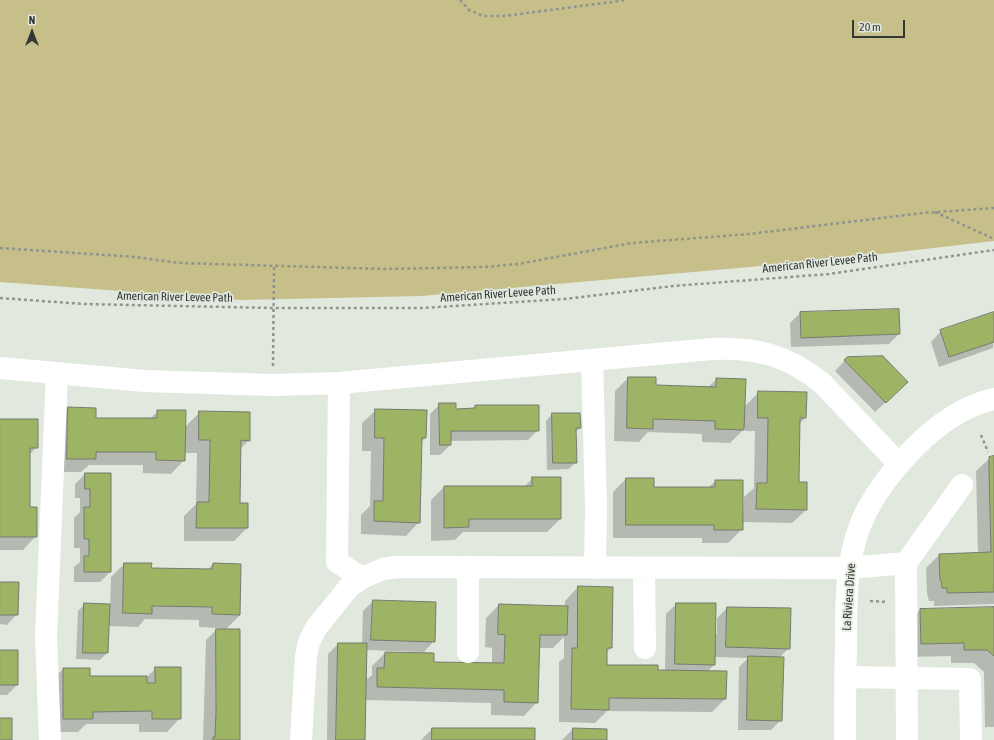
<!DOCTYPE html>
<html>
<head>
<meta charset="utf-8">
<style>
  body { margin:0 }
  #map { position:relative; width:994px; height:740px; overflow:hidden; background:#e1e9df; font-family:"Asap Condensed",sans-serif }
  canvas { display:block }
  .north { position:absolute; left:12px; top:12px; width:40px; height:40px; -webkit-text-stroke:3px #e1e9df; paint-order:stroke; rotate:0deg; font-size:11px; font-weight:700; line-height:16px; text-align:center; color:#343834 }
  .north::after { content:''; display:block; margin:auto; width:14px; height:18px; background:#343834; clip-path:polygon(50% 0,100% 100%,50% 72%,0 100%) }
  .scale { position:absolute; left:852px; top:20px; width:53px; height:18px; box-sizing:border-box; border:2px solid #343834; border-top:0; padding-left:5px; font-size:12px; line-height:14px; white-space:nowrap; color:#343834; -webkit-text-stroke:3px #e1e9df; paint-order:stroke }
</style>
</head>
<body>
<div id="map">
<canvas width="994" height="740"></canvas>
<div class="north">N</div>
<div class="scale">20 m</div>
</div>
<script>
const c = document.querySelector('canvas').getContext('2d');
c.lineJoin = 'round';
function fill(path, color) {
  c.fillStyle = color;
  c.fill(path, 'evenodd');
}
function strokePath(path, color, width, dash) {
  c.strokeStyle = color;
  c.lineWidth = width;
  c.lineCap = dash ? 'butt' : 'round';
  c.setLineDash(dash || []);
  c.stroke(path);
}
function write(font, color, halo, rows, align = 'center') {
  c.font = font + ' "Asap Condensed",sans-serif';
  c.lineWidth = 3.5;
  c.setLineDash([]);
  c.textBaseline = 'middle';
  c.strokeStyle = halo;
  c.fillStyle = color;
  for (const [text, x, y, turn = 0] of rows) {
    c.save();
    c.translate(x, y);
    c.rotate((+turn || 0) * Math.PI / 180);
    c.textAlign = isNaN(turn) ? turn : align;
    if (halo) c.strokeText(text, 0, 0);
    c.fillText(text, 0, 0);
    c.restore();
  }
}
fill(new Path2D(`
  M0,0H994V241L829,260L421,296L241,300L0,282Z`), '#c6bf89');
fill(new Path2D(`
  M800,313L899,334L889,344L791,347L790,323Z
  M994,313L993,348L939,367L931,342L941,331Z
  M847,358L897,392L875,412L835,371Z
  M628,378L655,386L708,387L717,379L744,407L759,392L806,393L805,418L799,424L798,483L806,510L792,523L743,522L744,497L754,488L755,431H745V428L730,443L702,442V434L648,432L639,442L614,441L615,391Z
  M440,404L455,410L472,409L475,406L538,430L528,440L450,441V445L440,455H430V414Z
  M68,408L95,419H150L158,411L185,427L200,412L249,440L240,449L239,504L247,528L234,541H184V516L196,504L197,453H184V460L171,474L143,473V465H89L81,472H54L55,422Z
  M376,410L425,438L421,442L419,522L406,536L361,534V515L370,506L371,451H362V423Z
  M552,414H579L580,428L575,432L576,462L569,469L547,470L546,421Z
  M0,420L37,447L29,455V508L36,536L23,550H0Z
  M994,457V604L934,606V601H929L927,593L926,568L939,555L978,554L976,471L990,458Z
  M85,474H110V572L100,582H74V567L80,562V548H74V518L80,512V498H75V484Z
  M533,478L560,519L547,532H463L455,540L431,541V500L444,487H524Z
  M626,479L653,488H708L715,481L742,529L728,543H702V538H613V492Z
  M124,564L150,569L207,570L213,564L240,615L225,630L239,740H203L206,640L218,628L199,627V620L145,619L138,627L108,626L107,653L100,660L76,659L78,611L85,604L110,605L111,577Z
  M0,583L17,614L7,625L0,624Z
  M578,587L611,648L606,653V666L665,671L666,614L676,604L717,635V618L727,608L789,648L779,658L781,720L771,730H738L739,667L748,658L714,657V665L707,672H726L725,699L712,712L607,711L595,723L559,722V662L564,658V637L553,648H539L537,702L524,716L491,715V703L365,700L364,740H327L328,654L338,644H362L363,611L373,601L434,641L424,652L366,650L365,681L372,675V666L385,653L433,663L492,664V648L485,647L486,618L499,605L565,607V601Z
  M994,608V727H985L984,672L974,663H951V656L908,657L907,624L920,610Z
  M0,651L17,685L7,695H0Z
  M156,668L180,718L167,732H139V724H86L78,732H50V682L63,669L89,677H147Z
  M433,728L534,740H421Z
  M573,729L606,740H562Z`), '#0003');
const building = new Path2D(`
  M899,309L900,334L801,338L800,312Z
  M994,312V342L949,357L940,330Z
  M883,356L908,382L886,403L844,360L847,357Z
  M628,377H656V385L716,387V378L746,379L744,430L715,429V421L653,419V429L627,428Z
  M758,391L807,392L806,418H800L799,482H807V510L756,509L757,483H767L768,418H758Z
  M439,403H456V409L475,408V405H539V431H451V445H440Z
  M68,407L96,408V418H157V410H186L185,461L156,460V452H96V459H67Z
  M375,409L427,410L426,438H422L420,523L374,521V501H383L384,438H375Z
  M199,411L250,412V441L241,440L240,503H248V528H196L197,502H209L210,440H199Z
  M552,413H580L581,428H576L577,463H553Z
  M0,419H38V448H30V507H37V537H0Z
  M994,456V592L947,593V588H942L941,580H940L939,554L991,552L989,470V457Z
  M85,473H111V572H84V556H89V539H84V507H90V489H85Z
  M532,477H561V519H469V527L444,528V486H532Z
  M626,478H654V487H715V480H743V530H714V525H626Z
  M124,563H152L151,568L212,569L213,563L241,564L240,615L212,614V607L152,606V614L123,613Z
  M0,582H19L18,615H0Z
  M578,586L613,587L612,648H607V665H658V670L727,671L726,699L609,698V710L571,709L572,648H577Z
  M373,600L436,602L435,642L371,640Z
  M84,603L110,604L108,653H83Z
  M676,603H716L715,665L675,664Z
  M499,604L568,606L567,635H540L538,703L504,702V690L377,687V668H384L385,652L434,653V662L504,663L505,635L498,634Z
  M727,607L791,608L790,649L726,647Z
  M994,607V656L987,650H964V643L921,644L920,609Z
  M216,629H240V740H213V737H215L216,712Z
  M338,643H367L365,740H336Z
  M0,650H18V685H0Z
  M748,656L784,657L782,721L747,720Z
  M155,667H181V719H152V711L93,712V719H63V668H90V676H147V683H155Z
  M0,718H12V740H0Z
  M432,728H535V740H432Z
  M573,728L607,729V740H573Z`);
fill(building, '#9db464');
strokePath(building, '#777a6f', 1);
strokePath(new Path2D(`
  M460,0L469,10L483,16H504L627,0
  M935,212L994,239
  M0,248L136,257L179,263L385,269L485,267L518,264L632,243L749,234L923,213L994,208
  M0,298L84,304L273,308H422L565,299L673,286L829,274L994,250
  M273,366L274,266
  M981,435L988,452
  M870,601L888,602`), '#8f958e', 2.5, [3, 3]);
strokePath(new Path2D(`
  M592,360L596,506L595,568
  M0,368L144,381L273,385L339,383L712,349C756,347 787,355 822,383L898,463
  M339,383L337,562L362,578
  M644,568L645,648
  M468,652V567
  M845,677L970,679L971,740
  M50,740L46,637L57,374
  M301,740L306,656L309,642L316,628L350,586L362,578L383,569L397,567L849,568L906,563
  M845,740C845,709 845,677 846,646C846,601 845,554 866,512C879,487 895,467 915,447C937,425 963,406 994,399
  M907,740L906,563L962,485`), '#fff', 22);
write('12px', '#343834', '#e1e9df', [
  ["American River Levee Path",820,263,-6],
  ["American River Levee Path",498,294,-4],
  ["American River Levee Path",175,297,1],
  ["La Riviera Drive",849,597,-86]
]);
</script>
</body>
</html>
